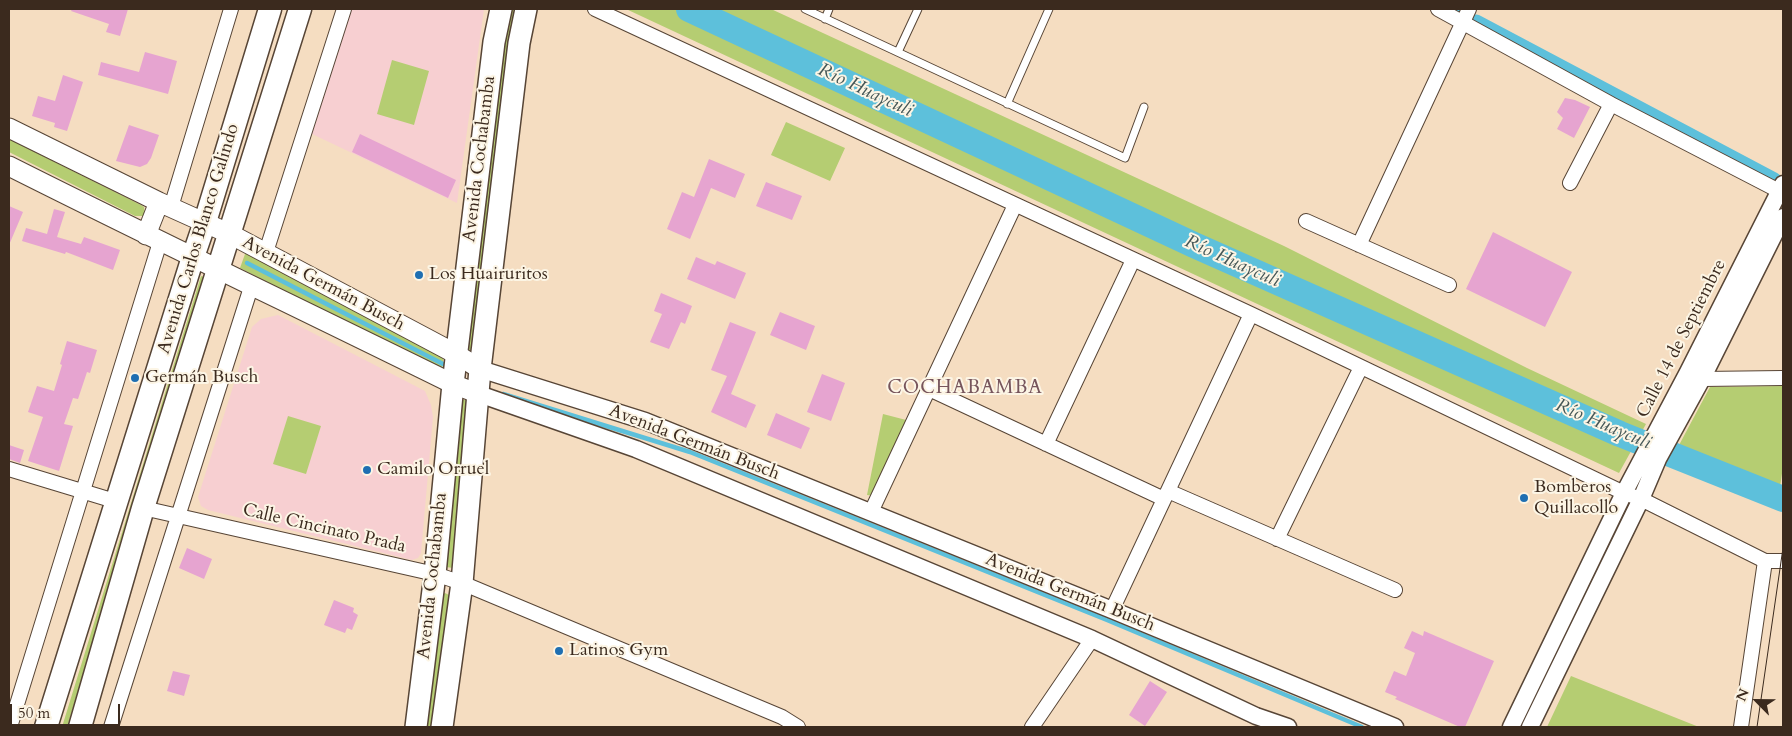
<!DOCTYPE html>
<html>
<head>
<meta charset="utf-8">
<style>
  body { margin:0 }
  #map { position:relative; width:1792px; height:736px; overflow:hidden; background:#f5ddc1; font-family:Cardo,serif }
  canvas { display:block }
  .frame { position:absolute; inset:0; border:10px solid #3b2a1e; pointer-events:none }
  .north { position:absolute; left:1732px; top:676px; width:50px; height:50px; -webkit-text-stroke:4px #fcf5e5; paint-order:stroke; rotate:293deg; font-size:14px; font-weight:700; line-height:20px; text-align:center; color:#3b2a1e }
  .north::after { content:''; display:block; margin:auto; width:18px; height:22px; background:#3b2a1e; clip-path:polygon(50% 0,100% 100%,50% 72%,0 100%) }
  .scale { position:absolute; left:10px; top:704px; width:110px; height:22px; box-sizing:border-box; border:2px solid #3b2a1e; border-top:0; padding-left:6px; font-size:15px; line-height:18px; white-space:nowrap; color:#3b2a1e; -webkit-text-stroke:4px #fcf5e5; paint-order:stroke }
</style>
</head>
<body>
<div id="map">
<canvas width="1792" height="736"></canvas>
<div class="frame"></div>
<div class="north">N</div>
<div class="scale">50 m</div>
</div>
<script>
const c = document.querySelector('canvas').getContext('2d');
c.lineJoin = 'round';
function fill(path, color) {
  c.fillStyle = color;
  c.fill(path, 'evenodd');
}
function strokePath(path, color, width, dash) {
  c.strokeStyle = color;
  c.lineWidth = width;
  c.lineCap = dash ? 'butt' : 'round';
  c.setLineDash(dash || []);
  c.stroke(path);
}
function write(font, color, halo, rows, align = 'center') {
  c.font = font + ' Cardo,serif';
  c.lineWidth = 4;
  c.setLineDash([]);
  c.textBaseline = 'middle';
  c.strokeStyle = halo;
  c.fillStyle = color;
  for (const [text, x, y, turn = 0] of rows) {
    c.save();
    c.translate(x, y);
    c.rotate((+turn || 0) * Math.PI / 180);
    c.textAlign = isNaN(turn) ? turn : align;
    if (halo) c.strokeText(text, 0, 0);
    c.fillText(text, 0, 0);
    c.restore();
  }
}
fill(new Path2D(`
  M350,9H484L457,203L310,133Z
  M278,315L425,391L431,405L433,417L421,553L418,558L412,560L208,510L201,506L198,497L252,327L261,319Z`), '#f7cfd1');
fill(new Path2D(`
  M508,9H519L473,349L470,350L466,349Z
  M626,9H771L1284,246L1527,368L1646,424L1619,473Z
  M392,60L429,71L414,125L377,114Z
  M786,122L845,148L830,181L771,155Z
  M9,139L141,205L144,207L145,214L143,216H135L9,152Z
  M245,254H252L444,354L442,370L240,268Z
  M201,276L204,277L67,727H62Z
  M1783,386V467L1780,487L1678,447L1710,387Z
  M463,400H466L469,403L453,568L446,567L459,402Z
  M883,414L910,421L876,496L867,495Z
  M288,416L321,426L306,474L273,464Z
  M445,593L449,595L450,599L434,727H424L442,594Z
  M1571,676L1699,727H1547Z`), '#b5cd72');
strokePath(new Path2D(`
  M247,263L443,364
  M503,394L690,452L1107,620L1362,727`), '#5dc0db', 4.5);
strokePath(new Path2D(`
  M1452,9L1455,10
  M1476,22L1774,180`), '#5dc0db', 15);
strokePath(new Path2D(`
  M689,9L1194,245L1620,434L1783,499`), '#5dc0db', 26);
fill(new Path2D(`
  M72,9H128L120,36L106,32L109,24L71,11Z
  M145,52L177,61L168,94L98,75L101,62L139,72Z
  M63,75L83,82L67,131L54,127L55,123L32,116L38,96L55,101Z
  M1565,98L1575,100L1590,107L1574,138L1557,129L1563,118L1557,112Z
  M129,125L159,135L151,158L147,164L140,167L116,161Z
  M360,134L456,180L448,198L352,152Z
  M709,159L745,174L735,198L711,188L690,239L667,229L682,192L694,197Z
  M766,182L802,196L792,220L756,206Z
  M9,206L23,212L9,245Z
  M54,209L65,212L57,237L81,244L84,237L120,250L113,270L66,252L65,254L22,241L26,228L47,234Z
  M1493,232L1572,272L1545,327L1466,289Z
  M696,257L715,265L717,261L746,273L735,299L687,279Z
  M661,293L692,306L685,324L681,322L669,349L650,342L662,314L654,311Z
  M780,312L815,326L806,350L770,335Z
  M730,322L756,332L731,394L756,405L746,428L711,412L727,376L711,370Z
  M67,341L97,350L90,373L87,372L78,399L73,398L64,424L73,426L59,471L28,461L43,417L28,412L37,386L54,391L62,365L60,364Z
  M822,374L845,383L831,421L807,412Z
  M776,413L810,428L801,449L767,435Z
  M9,445L24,450L20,463L9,459Z
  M187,548L212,559L204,579L179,568Z
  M334,600L354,608L353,612L358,615L352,630L347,628L345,633L324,625Z
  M1412,631L1423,636L1424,631L1494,661L1465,727H1460L1395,699L1397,697L1385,692L1394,671L1406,676L1415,653L1404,648Z
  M173,671L190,675L184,696L167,691Z
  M1150,681L1167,692L1145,726L1129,715Z`), '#e6a4d0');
const service = new Path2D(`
  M805,9L1125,158L1144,107
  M825,19L829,9
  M898,52L918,9
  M1007,104L1049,9`);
const minor = new Path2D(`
  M595,9L1251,314L1624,493L1641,499L1765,561H1783
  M1438,9L1611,104L1783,193
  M1570,183L1611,104
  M171,207L231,9
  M1306,221L1449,285
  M1359,245L1469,9
  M266,252L344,9
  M1693,374L1702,379L1783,378
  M929,389L1164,499
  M1046,444L1133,260
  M9,469L118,502
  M1168,491L1395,590
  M143,508L435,574L462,583L782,717L798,727
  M871,512L1015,205
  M1277,539L1361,367
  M1112,610L1251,314
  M10,727L160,242
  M111,727L252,284
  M1032,727L1092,639
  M1741,727L1765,561`);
const tertiary = new Path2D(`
  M480,369L645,421L1112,610L1395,727
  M479,394L636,449L1092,639L1256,716L1288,727
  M1511,727L1624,493L1688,372L1783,184
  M1530,727L1641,499L1658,459L1702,379L1783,217`);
const secondary = new Path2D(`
  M9,128L159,202L230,234L456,354L480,369
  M9,166C156,240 305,311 453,384L479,394
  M146,235L159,202`);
const primary = new Path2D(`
  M416,727L435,574L453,384L494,42L501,9
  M442,727L462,583L480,369L519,43L526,9`);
const trunk = new Path2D(`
  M46,727L193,257L205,222L270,9
  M80,727L143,508L300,9`);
strokePath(service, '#574536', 9);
strokePath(minor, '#574536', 16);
strokePath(tertiary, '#574536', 19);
strokePath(secondary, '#574536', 21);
strokePath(primary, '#574536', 24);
strokePath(trunk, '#574536', 25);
strokePath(service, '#fff', 7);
strokePath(minor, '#fff', 14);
strokePath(tertiary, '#fff', 16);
strokePath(secondary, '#fff', 19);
strokePath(primary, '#fff', 21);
strokePath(trunk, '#fff', 22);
strokePath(new Path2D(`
  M1757,727L1783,548`), '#3b2a1e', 1);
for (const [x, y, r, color] of [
  [419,275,5,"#1f6fb2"],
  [135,378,5,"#1f6fb2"],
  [367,470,5,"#1f6fb2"],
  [1524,498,5,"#1f6fb2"],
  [559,651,5,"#1f6fb2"]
]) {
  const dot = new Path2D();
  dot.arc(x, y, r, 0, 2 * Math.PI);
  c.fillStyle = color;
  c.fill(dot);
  strokePath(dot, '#fcf5e5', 2);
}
write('18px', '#3b2a1e', '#fcf5e5', [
  ["Avenida Cochabamba",480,159,-83],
  ["Avenida Carlos Blanco Galindo",199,239,-73],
  ["Avenida Germán Busch",323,284,28],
  ["Calle 14 de Septiembre",1682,339,-63],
  ["Avenida Germán Busch",694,443,21],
  ["Calle Cincinato Prada",324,529,13],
  ["Avenida Cochabamba",433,576,-84],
  ["Avenida Germán Busch",1070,593,22]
]);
write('18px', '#3b2a1e', '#fcf5e5', [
  ["Los Huairuritos",429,275],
  ["Germán Busch",145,378],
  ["Camilo Orruel",377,470],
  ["Bomberos",1534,488],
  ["Quillacollo",1534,509],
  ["Latinos Gym",569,651]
], 'left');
write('italic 19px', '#455757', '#fcf5e5', [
  ["Río Huayculi",865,91,25],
  ["Río Huayculi",1232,262,24],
  ["Río Huayculi",1603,425,23]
]);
c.letterSpacing = '1px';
write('19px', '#77555c', '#fcf5e5', [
  ["COCHABAMBA",965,389]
]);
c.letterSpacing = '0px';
</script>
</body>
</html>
